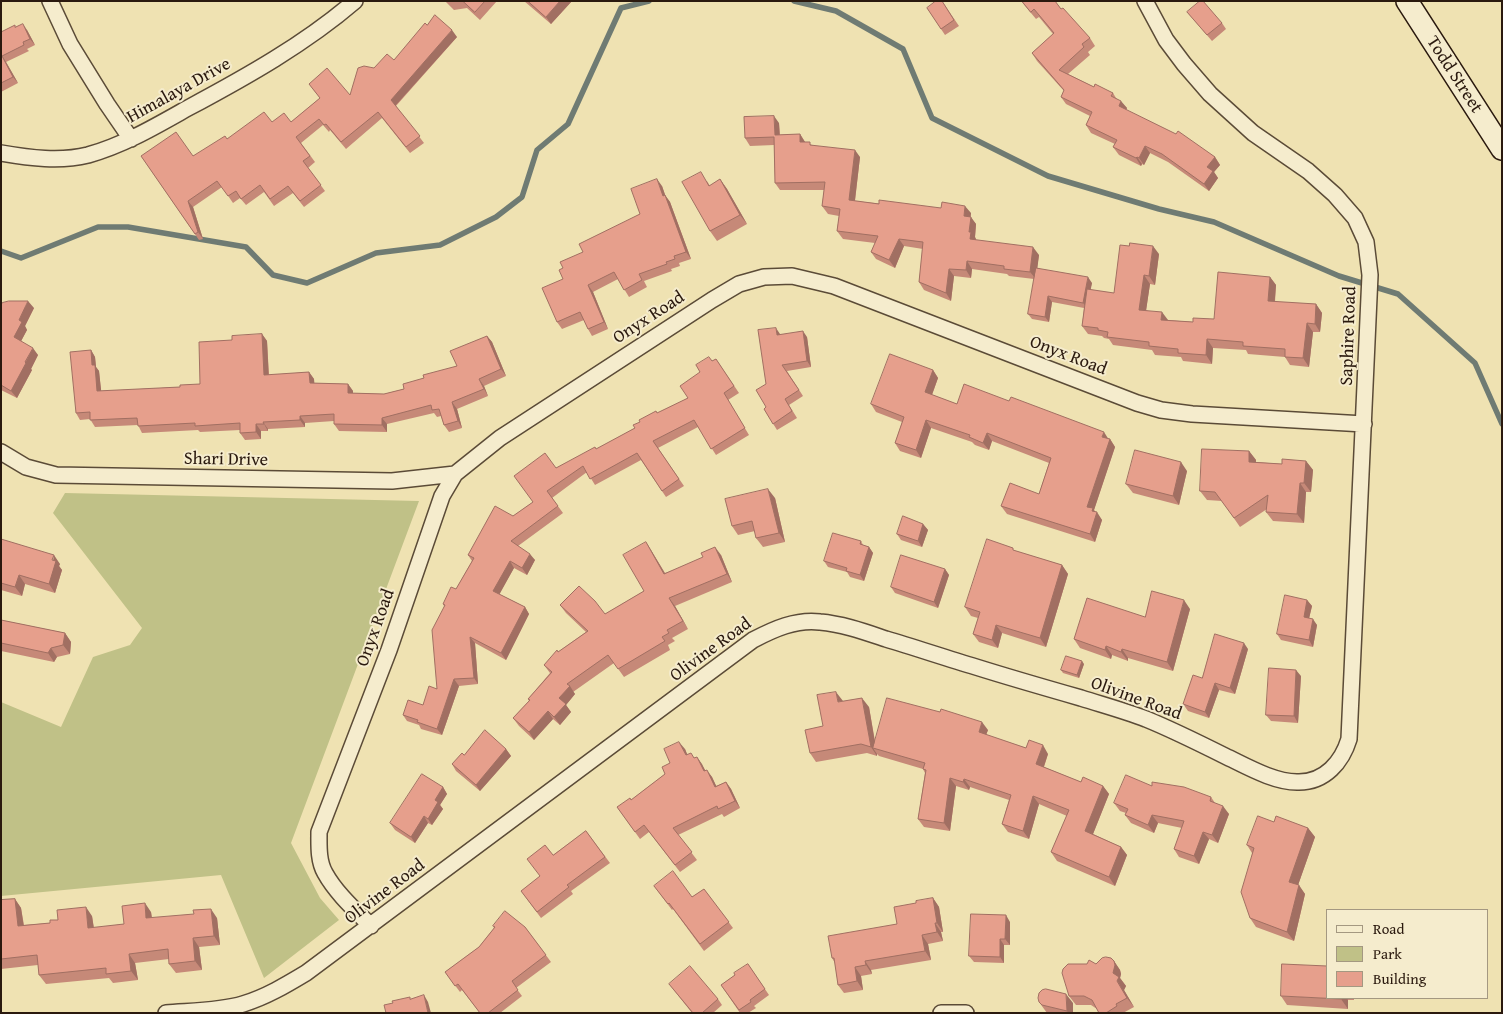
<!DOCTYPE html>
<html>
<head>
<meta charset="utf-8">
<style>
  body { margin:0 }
  #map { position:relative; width:1503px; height:1014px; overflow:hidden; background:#efe2b2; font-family:"Gentium Book Plus",serif }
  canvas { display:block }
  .frame { position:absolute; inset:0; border:2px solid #2a190e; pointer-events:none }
  .legend { position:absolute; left:1326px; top:909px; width:162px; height:90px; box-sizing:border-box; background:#f5eccd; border:1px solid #a49881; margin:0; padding:6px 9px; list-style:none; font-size:15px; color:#2a190e }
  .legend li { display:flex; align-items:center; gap:10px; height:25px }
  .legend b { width:25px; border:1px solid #a49881 }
</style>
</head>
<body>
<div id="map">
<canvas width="1503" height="1014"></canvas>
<div class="frame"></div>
<ul class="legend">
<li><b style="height:6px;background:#f5eccd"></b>Road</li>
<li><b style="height:14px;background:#c0c187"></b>Park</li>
<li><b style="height:14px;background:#e69f8c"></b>Building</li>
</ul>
</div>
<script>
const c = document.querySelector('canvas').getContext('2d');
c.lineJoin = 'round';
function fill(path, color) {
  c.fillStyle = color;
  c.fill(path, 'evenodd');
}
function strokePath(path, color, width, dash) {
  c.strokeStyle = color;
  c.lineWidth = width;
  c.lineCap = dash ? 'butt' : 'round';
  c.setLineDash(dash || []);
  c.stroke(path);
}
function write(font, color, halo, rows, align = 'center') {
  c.font = font + ' "Gentium Book Plus",serif';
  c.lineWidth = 4;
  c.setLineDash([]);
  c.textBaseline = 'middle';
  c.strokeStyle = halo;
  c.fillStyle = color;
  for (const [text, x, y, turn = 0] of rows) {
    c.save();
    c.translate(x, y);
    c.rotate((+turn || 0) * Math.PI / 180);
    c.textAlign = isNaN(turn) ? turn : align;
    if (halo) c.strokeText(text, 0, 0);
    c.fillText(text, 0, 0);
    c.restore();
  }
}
fill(new Path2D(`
  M65,493L419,501L291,843L320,898L339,920L264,978L221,875L1,896V702L61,727L93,657L130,645L142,628L53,513Z`), '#c0c187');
strokePath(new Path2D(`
  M794,1L836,11L903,49L932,118L1048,176L1159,209L1214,222L1339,276L1398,294L1475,363L1502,424
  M1,251L21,258L98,227H128L246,247L273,275L307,283L376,253L440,245L496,217L522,197L537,150L568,124L621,8L649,1`), '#6f7b73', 5.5);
const street = new Path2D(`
  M50,1L70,44L107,104L131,139
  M1,153C30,158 60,162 88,155C124,145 156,126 188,108C246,77 305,44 355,1
  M1,452L26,467L56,475L392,481L455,474
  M371,926C355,910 336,893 325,873C318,861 319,845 319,832L389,650L442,496L455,474L500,438L712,300L739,284L764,277L792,276L834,286L1137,403L1161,410L1192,414L1364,424
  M166,1013C189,1011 221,1011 243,1004C266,997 286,985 306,973L753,640C774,629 796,619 820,622C843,624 865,632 886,639C916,648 946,658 976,667C1011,678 1046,688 1081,698C1103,705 1125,711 1146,719C1173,730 1199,743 1225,756C1246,766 1275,783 1299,782C1325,782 1342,762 1349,739L1370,275L1366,242L1355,218L1335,195L1308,171L1253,133L1210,94L1184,64L1166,40L1145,1
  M941,1013H966`);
const secondary = new Path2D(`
  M1407,1L1502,149`);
strokePath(street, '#5b4b37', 18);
strokePath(secondary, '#2a190e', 24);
strokePath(street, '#f5eccd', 15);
strokePath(secondary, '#f5eccd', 21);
fill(new Path2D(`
  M445,1H497L480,20L467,8L454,10Z
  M524,1H572L551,24Z
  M942,1L959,26L945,35L927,8Z
  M1021,1H1055L1061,9L1090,38L1095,46L1088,52L1090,55L1068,74L1094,87L1113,93L1116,98L1127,108L1126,110L1215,157L1220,165L1214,172L1218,178L1209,191L1168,162L1150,153L1144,165L1142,164L1141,166L1119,155L1113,147L1115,144L1091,133L1086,125L1090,116L1066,104L1061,97L1064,91L1037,61L1032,53L1053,34L1039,17L1036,19Z
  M1187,12L1222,23L1226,29L1212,41Z
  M427,25L457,37L396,106L424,143L410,153L382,118L346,149L330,130L329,132L323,125L301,143L315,162L308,168L325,191L304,207L293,193L274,206L264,192L246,205L240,198L233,203L222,187L193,207L203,239L199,240L141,156H193L227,139L272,122H291L320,98L309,84L350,95L394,60Z
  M16,27L27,30L35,45L27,49L29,51L6,62L18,83L1,92V32Z
  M779,123L780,135L800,134L805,142L812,145L860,157L855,201L971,213L970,217L976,224L975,237L976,240L1039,255L1037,268L1092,283L1090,290L1114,293L1159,254L1155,285L1150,284L1146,310L1168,320L1193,322L1214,319L1270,277L1276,285L1275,302L1316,304L1322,313L1320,332H1313L1309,367L1290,365L1285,357L1248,354L1246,350L1213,348L1212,364L1183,361L1181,357L1155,355L1152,350L1113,345L1109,339L1104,338L1102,336L1088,334L1082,326L1084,308L1052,302L1049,322L1032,319L1028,314L1034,279L1009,276L1007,274L972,269L971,278L954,276L951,301L924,290L919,282L923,249L904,246L895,268L876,259L871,252L875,243L843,239L837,231L839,216L828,214L822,206L824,190H780L775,183L774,145L750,146L745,138Z
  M720,179L727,189L747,224L717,241L710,231L707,181L710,186Z
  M662,186L665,195L670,202L691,259L679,263L680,266L671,269L672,271L644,281L647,287L629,297L618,279L593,292L608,329L592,336L588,329L584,320L562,329L557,322L563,279V268L583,252L640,214Z
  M1,305L34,308L25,326L27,330L21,341L38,355L31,369L32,370L17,398L1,390Z
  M262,334L267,341L269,375L309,372L314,379V383L348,384L353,391V393L384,394L404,389L424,378L457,366L487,336L492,342L506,376L484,386L488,396L457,409L462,428L449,432L444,425L441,416L437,417L434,413L387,424V432L339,431L334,424V421L305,423V427L268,429V431H261V439L245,440L240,433V430L200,432L198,430L142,433L138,425L95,427L90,419L80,420L76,413L91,350L95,357L96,367L99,371L101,391L180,387L200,384L232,340Z
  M780,334L807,337L811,367L787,371L803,396L789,405L797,418L777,430L764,409L766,407V384Z
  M716,359L739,393L728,400L749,435L716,455L698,427L658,448L684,486L666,497L641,460L595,485L587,472L552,498L563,513L518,546L535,560L527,575L514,568L499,594L525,607L529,614L506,660L475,643L478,684L459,686L442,735L421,729L419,725L407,721L403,715L423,705L437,689L444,606L443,604L456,589L472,561L468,555L513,516L533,502L556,468L597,449L635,428L658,413L688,398L700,372L712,361Z
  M933,370L938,378L932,395L957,404L1110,439L1115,447L1094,510L1102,520L1095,542L1007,514L1001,506L1039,494L1049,463L992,441L989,450L975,445L972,442L931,428L921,458L900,451L895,443L902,422L876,412L871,404Z
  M1249,451L1256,460V462L1282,464L1306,461L1313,470L1311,492H1306L1304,523L1273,521L1266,512L1267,509L1240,527L1222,501L1207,500L1200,491Z
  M1187,471L1179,505L1133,493L1126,484Z
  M775,498L785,542L763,547L756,538L755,531L738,535L732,526Z
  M923,524L928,530L922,547L901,540L897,534Z
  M1,539L60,564L59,566L62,570L55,593L25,584L22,596L1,590Z
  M861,541L863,545L869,547L873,553L864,581L850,577L847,572L828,567L824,561Z
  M646,542L665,573L721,555L732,582L675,606L688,629L672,638L675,641L668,645L670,650L624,677L614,663L573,692L575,694L566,705L571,712L560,725L553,719L534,740L519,726L513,718L529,701L528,699L550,673L544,665L558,652L586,632L566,613L560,605L605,614L644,591Z
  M1015,551L1062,565L1068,574L1046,647L1002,633L998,648L979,642L973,634L978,618L971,616L965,607Z
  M945,569L949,575L938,608L895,593L891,587Z
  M1307,600L1312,606L1309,618L1317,625L1313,647L1281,640L1277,634Z
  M1190,609L1173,671L1128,658V661L1112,655L1111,659L1080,648L1074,639L1145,617Z
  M1,620L65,633L71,642L70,654L57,657L54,662L1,651Z
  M1248,649L1235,694L1219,690L1209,718L1188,711L1183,704L1202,678Z
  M1084,664L1079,678L1063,673L1061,670Z
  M1301,676L1298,723L1271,721L1266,715Z
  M843,701L869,707L875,741L988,730L986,735L1026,748L1048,754L1044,767L1081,782L1103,786L1109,794L1093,834L1121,847L1127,855L1115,886L1057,861L1051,852L1067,816L1039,804L1029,839L1008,832L1002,824L1009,800L970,787L969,790L956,786L950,831L924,827L918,819L925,773L923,769L879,756L877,754V756L867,753L816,762L810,753L823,726Z
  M506,749L511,756L480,791L456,771L452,764L464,755Z
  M685,749L687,755L695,758L697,757L705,770L712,777L716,786L726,782L731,789L740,808L724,817L722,814L678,835L697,860L680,872L649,832L640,839L617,807L631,800L665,774L670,763Z
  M1152,786L1211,797L1215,803L1229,814L1218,843L1209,839L1199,864L1179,857L1174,849L1182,828L1158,823L1154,833L1131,823L1125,815L1126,813L1120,811L1114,803Z
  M443,787L447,794L440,805L443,809L432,825L428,823L415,843L395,830L390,823Z
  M1274,822L1308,828L1315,837L1298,885L1305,894L1294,941L1256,927L1250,918L1252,853L1247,845Z
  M586,831L610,863L571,891L573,894L541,918L521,891L540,877L553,855Z
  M654,886L692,897L704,889L733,928L704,951L673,909L672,910Z
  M933,898L939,907L943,932H941L943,941L928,944L931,960L871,970L872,974L861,976L863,990L844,993L838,985L835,963L832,958L897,924L916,903Z
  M15,899L21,908L24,925L50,923L92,916L94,928L124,924L151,912L152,918H217L220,945L199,947L202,970L176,973L169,964V959L135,963L138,980L113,983L109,978L46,984L39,975L38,965L1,969V900Z
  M1010,922V945H1004V963L974,962L969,956Z
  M493,926L525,927L551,962L516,988L522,996L500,1013H480L462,990L460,992L445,972L479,947L494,928Z
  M1114,961L1120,970L1121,974L1120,978L1126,986L1124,990L1134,1007L1123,1013H1099L1097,1009L1091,1005H1076L1069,996L1087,964H1096Z
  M748,964L769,995L754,1006L756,1008L748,1013H740L721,985L735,975Z
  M669,984L718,999L722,1005L713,1013H692Z
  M1281,996L1327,998H1354V1000H1348V1009L1287,1005Z
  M1039,1002L1073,1003V1013H1047Z`), '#c68978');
fill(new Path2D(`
  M560,1H572L551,24L546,17Z
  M23,24L27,30L35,45L30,39Z
  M452,30L457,37L395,106L391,100Z
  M2,56L6,62L18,83L13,77Z
  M1121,101L1127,108L1124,114L1119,106Z
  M774,116L779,123L780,142L775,135Z
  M800,134L805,142V150L800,142Z
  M1145,146L1150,153L1144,165L1139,158Z
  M855,150L860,157L854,208L849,200Z
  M1137,157L1142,164L1141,166L1136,158Z
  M1215,157L1220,165L1214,172L1218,178L1209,191L1204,184L1207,167Z
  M657,179L662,186L668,203L663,196Z
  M720,179L727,189L747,224L740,215Z
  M665,195L670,202L691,259L686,252Z
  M188,201L193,207L203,239L198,232Z
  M965,206L971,213L970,224L964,216Z
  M971,217L976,224L975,237L976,239L975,247L970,239L969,232Z
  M899,239L904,246L895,268L889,260Z
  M1153,246L1159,254L1155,285L1149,276Z
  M1033,247L1039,255L1036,279L1030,272Z
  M967,261L972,269L971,278L966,270Z
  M949,269L954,276L951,301L946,293Z
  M1144,275L1150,284L1145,318L1139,310Z
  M1088,277L1092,283L1087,308L1083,303Z
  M1270,277L1276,285L1274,310L1268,301Z
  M588,285L593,292L608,329L604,322Z
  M1048,296L1052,302L1049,322L1045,317Z
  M28,301L34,308L25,326L27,330L19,345L14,337L19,320Z
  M1316,304L1322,313L1320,332L1315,324Z
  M1162,312L1168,320H1161Z
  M1307,323L1313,332L1309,367L1303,358Z
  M776,328L780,334L781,341L777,335Z
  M803,331L807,337L811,367L807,361Z
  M262,334L267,341L269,382L264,375Z
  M487,336L492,342L506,376L501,369Z
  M1207,339L1213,348L1212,364L1206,355Z
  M33,348L38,355L31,369L32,370L17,398L11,391Z
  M91,350L95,357L96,367L99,371L102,398L97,391L92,365Z
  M933,370L938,378L930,400L925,392Z
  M309,372L314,379L315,389L310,383Z
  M479,379L484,386L488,396L484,389Z
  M348,384L353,391V400L348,393Z
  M452,402L457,409L462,428L458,421Z
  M300,416L305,423V427L300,420Z
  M382,418L387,424V432L382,425Z
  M926,420L931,428L921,458L916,450Z
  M263,422L268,429V431L264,424Z
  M256,424L261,431V439L256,432Z
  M1104,432L1109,440L1102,437Z
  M987,433L992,441L989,450L983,443Z
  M1110,439L1115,447L1094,510L1096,514L1097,512L1102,520L1095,542L1090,534L1087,507Z
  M1249,451L1256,460L1255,471L1249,462Z
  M1306,461L1313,470L1311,492L1304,483Z
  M1181,462L1187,471L1179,505L1173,496Z
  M1300,483L1306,492L1304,523L1297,514Z
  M768,489L775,498L785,542L779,533Z
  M923,524L928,530L922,547L918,541Z
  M646,542L651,550L670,582L664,574Z
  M715,547L721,555L732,582L727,574Z
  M869,547L873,553L864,581L860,575Z
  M530,554L535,560L527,575L522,568Z
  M54,555L60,564L59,566L62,570L55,593L49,584Z
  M510,561L514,568L498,597L493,591Z
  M1062,565L1068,574L1046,647L1040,638Z
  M945,569L949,575L938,608L934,602Z
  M19,575L25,584L22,596L15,587Z
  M669,598L675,606L688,629L683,621Z
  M1184,600L1190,609L1173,671L1167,662Z
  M1307,600L1312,606L1308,623L1304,617Z
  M525,607L529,614L506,660L501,653Z
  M1313,619L1317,625L1313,647L1309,640Z
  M996,625L1002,633L998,648L992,640Z
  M65,633L71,642L70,654L63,645Z
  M470,637L475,643L478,684L474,678Z
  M1244,643L1248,649L1235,694L1230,688Z
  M1106,646L1112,655L1111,659L1105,650Z
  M51,648L57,657L54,662L48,653Z
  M1122,649L1128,658V661L1121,652Z
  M1082,661L1084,664L1079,678L1077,675Z
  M1296,670L1301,676L1298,723L1294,716Z
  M454,679L459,686L442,735L437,729Z
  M1215,683L1219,690L1209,718L1205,712Z
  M570,686L575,694L566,705L571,712L560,725L554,717L559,698Z
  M836,692L843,701L838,702Z
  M862,698L869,707L876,749L873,748L877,754V756L871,747Z
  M548,711L553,719L534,740L529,732Z
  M982,722L988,730L984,740L979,732Z
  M679,742L685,749L691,763L686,755Z
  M1043,745L1048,754L1042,772L1036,764Z
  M506,749L511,756L480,791L476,785Z
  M697,757L702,764L709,778L704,771Z
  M707,770L712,777L720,794L715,787Z
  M950,778L956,786L950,831L944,823Z
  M964,779L970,787L969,790L963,782Z
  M726,782L731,789L740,808L735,801Z
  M1103,786L1109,794L1091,839L1085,831Z
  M443,787L447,794L440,805L443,809L432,825L428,819L435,800Z
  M1033,796L1039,804L1029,839L1023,831Z
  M1223,806L1229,814L1218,843L1212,835Z
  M1152,815L1158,823L1154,833L1148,825Z
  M424,816L428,823L415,843L411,837Z
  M1308,828L1315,837L1296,891L1289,882Z
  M1203,832L1209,839L1199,864L1194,856Z
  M1121,847L1127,855L1115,886L1109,877Z
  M1299,885L1305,894L1294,941L1287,932Z
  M933,898L939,907L943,932L937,923Z
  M15,899L21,908L25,935L18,926Z
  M145,903L151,912L153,927L146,918Z
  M86,907L92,916L95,937L88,928Z
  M211,909L217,918L220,945L214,936Z
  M1006,915L1010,922V945L1005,939Z
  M935,923L941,932L943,941L937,932Z
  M922,935L928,944L931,960L925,951Z
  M193,938L199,947L202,970L195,961Z
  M1000,939L1004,945V963L1000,957Z
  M129,954L135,963L138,980L131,971Z
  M865,961L871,970L872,974L866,965Z
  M1114,961L1120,970L1121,974L1120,978L1126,986L1124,990L1134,1007L1127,998L1113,973Z
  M855,967L861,976L863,990L857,981Z
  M1066,994L1073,1003V1013H1068L1067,1011Z
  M424,995L428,1002L431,1013H428Z
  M1341,998H1347L1348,1000V1009L1341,999Z`), '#a16f62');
const building = new Path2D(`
  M463,1H485L475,12Z
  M528,1H560L546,17Z
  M936,1H942L954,20L941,29L927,8Z
  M1022,1H1055L1061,9L1063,8L1090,38L1082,44L1084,47L1059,70L1094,87L1095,84L1113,93L1111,96L1121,101L1119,106L1176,134L1178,131L1215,157L1207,167L1213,171L1204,184L1162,154L1145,146L1139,158L1137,157L1136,158L1113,147L1117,140L1086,125L1092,112L1061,97L1064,90L1032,53L1054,33L1034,9L1031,12Z
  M1200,1H1203L1222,23L1207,35L1187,12Z
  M435,15L452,30L391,100L420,136L406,147L378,112L341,142L326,124L324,125L319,119L296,137L310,156L303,161L321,185L300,201L288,186L270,199L260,185L241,199L236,191L228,196L217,181L188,201L198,232L195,234L141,156L176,132L193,156L225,136L227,139L264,112L272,122L284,113L291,122L320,98L309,84L327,68L350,95L358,68L364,66L374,68L387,54L394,60L425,23L427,25Z
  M23,24L30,39L23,42L24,45L2,56L13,77L1,83V32L15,25V27Z
  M774,116L775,135L800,134V142H810V145L855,150L849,200L879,204V200L941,208L942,202L965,206L964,216L971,217L969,232H971L970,239L1033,247L1030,272L1004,269V266L967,261L966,270L949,269L946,293L919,282L923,242L899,239L889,260L871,252L878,236L837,231L840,209L822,206L825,182L775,183L774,137L745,138L744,117Z
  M701,172L709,186L720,179L740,215L710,231L682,182Z
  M657,179L663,196L665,195L686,252L674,256L675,259L666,262L667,264L639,274L642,280L624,290L614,272L588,285L604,322L588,329L580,312L557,322L542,288L563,279L559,270L563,268L560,262L583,252L579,244L640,214L631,189Z
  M1130,243L1153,246L1149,276L1144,275L1139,310L1162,312L1161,320L1193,322V318L1214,319L1218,272L1270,277L1268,301L1316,304L1315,324L1307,323L1303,358L1285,357V349L1243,346V342L1207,339L1206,355L1178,353V349L1149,346V342L1107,337L1108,332L1098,330V328L1082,326L1087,289L1114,293L1120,245L1129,246Z
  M1036,268L1088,277L1083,303L1048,296L1045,317L1028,314Z
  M9,301H28L19,320L22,322L14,337L33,348L25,362L26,363L11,391L1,385V305L2,303Z
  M776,328L777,335L803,331L807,361L782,365L799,390L785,399L792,411L773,424L764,409L766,407L756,390L766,384L758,330Z
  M262,334L264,375L309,372L310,383L348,384V393L384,394L404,389L403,384L424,378L423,375L457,366L450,351L487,336L501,369L479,379L484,389L452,402L458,421L444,425L439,409L432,410L431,405L382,418V425L334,424V414L300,416V420L263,422L264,424H256V432L240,433V423L195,426V423L138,426L137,418L90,420V412L76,413L70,352L91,350L92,365H95L97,391L180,387V385L200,384L199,342L232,340V336Z
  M890,354L933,370L925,392L957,404L964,384L1009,401L1011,397L1104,432L1102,437L1110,439L1087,507L1093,508L1092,511L1097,512L1090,534L1001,506L1010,483L1039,494L1051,458L987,433L983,443L969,437L970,435L926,420L916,450L895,443L904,417L871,404Z
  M709,357L712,361L716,359L734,386L724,393L745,428L711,449L694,420L653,441L679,479L662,491L637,453L590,479L583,466L547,491L558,506L511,541L530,554L522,568L510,561L493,591L525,607L501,653L470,637L474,678L454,679L437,729L417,722L418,720L403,715L408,700L423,705L429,686L437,689L432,630L445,605L443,604L451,587L456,589L474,558L468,555L495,506L513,516L533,502L514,476L545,453L556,468L595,447L596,449L635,428L633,425L640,422L639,420L656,411L657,413L688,398L680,386L700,372L696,365Z
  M1202,449L1249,451V462L1282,464V459L1306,461L1304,483H1300L1297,514L1266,512L1268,495L1234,518L1215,492L1200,491Z
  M1135,450L1181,462L1173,496L1126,484Z
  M768,489L779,533L756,538L752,521L732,526L725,499Z
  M903,516L923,524L918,541L897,534Z
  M833,533L861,541L860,544L869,547L860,575L846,571L847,568L824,561Z
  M1,539L54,555L52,560L56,561L49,584L19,575L15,587L1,583Z
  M987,539L1013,548V550L1062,565L1040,638L996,625L992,640L973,634L980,612L965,607Z
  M646,542L664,574L703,557L701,553L715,547L727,574L669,598L683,621L667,630L669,633L662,637L665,641L618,669L608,655L567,684L570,686L559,698L566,704L554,717L548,711L529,732L513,718L530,700L528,699L552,672L544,665L557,650L558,652L588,631L560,605L579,586L595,601L605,614L644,591L623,555Z
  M901,555L945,569L934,602L891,587Z
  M1152,591L1184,600L1167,662L1122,649L1121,652L1106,646L1105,650L1074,639L1087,598L1145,617Z
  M1285,595L1307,600L1304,617L1313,619L1309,640L1277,634Z
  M1,620L65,633L63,645L51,648L48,653L1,643Z
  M1215,634L1244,643L1230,688L1215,683L1205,712L1183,704L1193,675L1202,678Z
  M1066,656L1082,661L1077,675L1061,670Z
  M1269,668L1296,670L1294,716L1266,715Z
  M836,692L838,702L862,698L871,747L861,744L810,753L805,730L823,726L817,695Z
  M887,698L940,712L941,709L982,722L979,732L1026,748L1029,740L1043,745L1036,764L1081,782L1083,777L1103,786L1085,831L1121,847L1109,877L1051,852L1069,810L1033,796L1023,831L1002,824L1011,795L964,779L963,782L950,778L944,823L918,819L926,770L923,769L925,763L873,748Z
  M485,730L506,749L476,785L452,764L462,753L464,755Z
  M679,742L686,755L691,753L694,758L697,757L704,771L707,770L715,787L726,782L735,801L718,809L717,806L673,828L692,852L675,865L644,825L635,832L617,807L630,798L631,800L665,774L662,767L670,763L664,749Z
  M422,774L443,787L435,800L438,802L428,819L424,816L411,837L390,823Z
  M1126,775L1152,786V782L1184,787L1211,797L1210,801L1223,806L1212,835L1203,832L1194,856L1174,849L1184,821L1152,815L1148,825L1125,815L1128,809L1114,803Z
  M1258,816L1274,822L1276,816L1308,828L1289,882L1299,885L1287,932L1250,918L1241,892L1254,848L1247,845Z
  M586,831L605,857L567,885L569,887L537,912L521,891L540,876L527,859L545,845L553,855Z
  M673,871L692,897L704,889L729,922L700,944L669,903L668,904L654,886Z
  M933,898L937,923H935L937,932L922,935L925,951L865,961L866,965L855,967L857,981L838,985L834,958H832L828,936L897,924L894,907L916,903V901Z
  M15,899L18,926L50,923V920H58L57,910L86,907L88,928L124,924L122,906L145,903L146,918L194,914L193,910L211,909L214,936L193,938L195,961L169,964L168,949L129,954L131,971L106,974V968L39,975L37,955L1,959V900Z
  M505,911L525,927L546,955L512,981L518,990L488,1013H480L458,984L455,986L445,972L479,947L495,927L493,926Z
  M971,914L1006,915L1005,939H1000V957L969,956Z
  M1106,957L1111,958L1114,961L1115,965L1113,973L1119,977L1117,981L1127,998L1116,1004L1117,1006L1106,1013H1099L1092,1000L1084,996H1069L1062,973L1063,969L1068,964H1087L1089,960L1096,964L1102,958Z
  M748,964L765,989L750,1000L751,1002L739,1010L721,985L735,975L734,973Z
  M1282,964L1327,966V998H1341V999L1281,996Z
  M690,966L718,999L702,1013H693L669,984Z
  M1046,989L1066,994L1067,1011L1042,1005L1039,1002L1038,998L1039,993L1042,990Z
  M424,995L428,1013H386L384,1005L393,1003L392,1001L410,997V999Z`);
fill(building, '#e69f8c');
strokePath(building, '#a16f62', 1);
write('18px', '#2a190e', '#f5eccd', [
  ["Todd Street",1454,75,57],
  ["Himalaya Drive",179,91,-29],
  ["Onyx Road",649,318,-33],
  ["Saphire Road",1349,336,-88],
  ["Onyx Road",1068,356,21],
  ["Shari Drive",226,460,1],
  ["Onyx Road",376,628,-70],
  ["Olivine Road",711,650,-36],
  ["Olivine Road",1136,699,20],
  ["Olivine Road",385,892,-37]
]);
</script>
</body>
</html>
